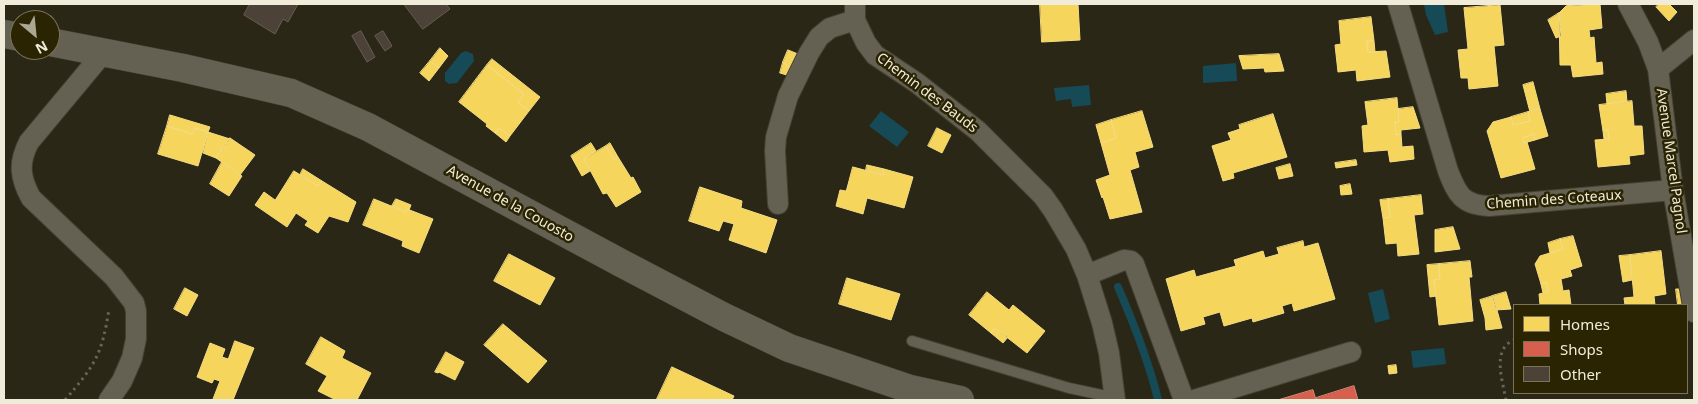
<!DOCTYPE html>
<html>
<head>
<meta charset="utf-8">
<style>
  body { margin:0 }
  #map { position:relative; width:1698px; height:404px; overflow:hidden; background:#2b2716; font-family:"Noto Sans",sans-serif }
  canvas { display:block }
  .frame { position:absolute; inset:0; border:5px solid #f0ecd9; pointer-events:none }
  .legend { position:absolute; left:1513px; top:304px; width:175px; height:90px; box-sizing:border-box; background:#2a2403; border:1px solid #797459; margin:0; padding:6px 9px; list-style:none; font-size:15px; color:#f0ecd9 }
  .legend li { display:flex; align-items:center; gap:10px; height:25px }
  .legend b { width:25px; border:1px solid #797459 }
  .north { position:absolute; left:10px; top:10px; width:50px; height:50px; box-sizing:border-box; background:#2a2403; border:1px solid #797459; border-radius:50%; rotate:152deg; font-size:14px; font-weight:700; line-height:20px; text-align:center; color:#f0ecd9 }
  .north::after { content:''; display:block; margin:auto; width:18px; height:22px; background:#aba795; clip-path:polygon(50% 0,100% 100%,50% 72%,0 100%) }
</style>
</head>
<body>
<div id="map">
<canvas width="1698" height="404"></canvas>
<div class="frame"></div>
<ul class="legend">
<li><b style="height:14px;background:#f6d55c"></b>Homes</li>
<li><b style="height:14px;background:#d6604d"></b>Shops</li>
<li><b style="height:14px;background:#4c4237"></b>Other</li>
</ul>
<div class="north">N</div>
</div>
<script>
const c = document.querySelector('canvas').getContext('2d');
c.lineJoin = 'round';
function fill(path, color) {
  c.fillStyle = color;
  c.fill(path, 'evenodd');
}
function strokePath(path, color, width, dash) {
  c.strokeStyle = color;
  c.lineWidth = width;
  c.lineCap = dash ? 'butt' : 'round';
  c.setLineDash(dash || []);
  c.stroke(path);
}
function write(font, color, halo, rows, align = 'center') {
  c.font = font + ' "Noto Sans",sans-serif';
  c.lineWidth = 5;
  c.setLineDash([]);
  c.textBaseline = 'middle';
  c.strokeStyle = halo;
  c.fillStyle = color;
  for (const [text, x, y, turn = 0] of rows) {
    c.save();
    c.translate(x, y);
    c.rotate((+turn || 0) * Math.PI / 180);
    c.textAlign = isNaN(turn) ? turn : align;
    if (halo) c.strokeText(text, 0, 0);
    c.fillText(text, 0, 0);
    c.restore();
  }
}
fill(new Path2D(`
  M1424,4H1444L1448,32L1435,35L1426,15Z
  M466,51L473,54L474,61L457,83L449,84L445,81V73L461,53Z
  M1236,63L1237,81L1203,83V66Z
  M1089,85L1091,105L1072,107L1071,99L1056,101L1054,88Z
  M881,111L909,132L897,147L869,126Z
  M1383,289L1390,319L1375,323L1368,293Z
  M1444,348L1446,364L1413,368L1411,351Z`), '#154a56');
const homes = new Path2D(`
  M1040,4H1078L1080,40L1042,42Z
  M1600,4L1602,28L1589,30L1590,38L1594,37L1596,63L1602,62L1603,74L1573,77L1571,65H1560L1559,13L1566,6Z
  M1659,4H1669L1677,12L1669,21L1656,7Z
  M1500,5L1504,45L1494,46L1498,86L1469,89L1468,78H1461L1458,50L1468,49L1464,8Z
  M1559,13L1561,36L1556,38L1548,20Z
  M1371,17L1374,41H1367L1368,52L1386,51L1390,77L1357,81L1356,70L1338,72L1335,45L1341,44L1339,21Z
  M1367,41H1374L1375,52H1368Z
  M440,48L448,56L439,68L430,61Z
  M788,50L798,54L791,69L783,62Z
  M1279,54L1284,71L1265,72L1264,68L1243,69L1239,56Z
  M492,59L540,97L529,111L518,102L524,94L487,65Z
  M430,61L439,68L429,81L420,73Z
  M783,62L791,69L790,76L780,73Z
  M487,65L524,94L518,102L529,111L510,136L499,128L495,133L486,126L487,124L459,102Z
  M1533,82L1540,109L1530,112L1523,85Z
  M1626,91L1627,102L1607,104L1606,94Z
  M1397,98L1399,122H1395L1396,135L1401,134L1402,147L1413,146L1414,159L1390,162L1388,150L1364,152L1362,126L1368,125L1365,102Z
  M1632,101L1634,126H1642L1644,154L1629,156L1630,164L1598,167L1595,140L1609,139L1608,130L1603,131L1599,105Z
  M1413,107L1420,128L1401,130V134L1396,135L1395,122H1399L1398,109Z
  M1540,109L1548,136L1535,140L1534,134L1523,138L1524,143L1527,142L1535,169L1501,178L1487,131L1493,122L1511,117L1513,125L1530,121L1528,112Z
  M1142,111L1153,147L1135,152L1139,167L1130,170L1142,212L1110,219L1103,197L1102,198L1096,180L1110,175L1101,143L1116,138L1111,120Z
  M1528,112L1530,121L1513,125L1511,117Z
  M1273,114L1287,157L1233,173L1234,178L1223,181L1212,146L1231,140L1228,133L1240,129L1239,125Z
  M170,115L210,127L208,132L195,128L192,134L167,126Z
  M1111,120L1116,138L1101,143L1096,125Z
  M167,126L192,134L195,128L208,132L198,166L158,154Z
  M499,128L510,136L506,142L495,133Z
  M937,128L951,135L942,153L928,146Z
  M1608,130L1609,139H1604L1603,131Z
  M208,132L230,139L216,158L203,153Z
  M1534,134L1535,140L1524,143L1523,138Z
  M230,138L255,155L240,175L216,158Z
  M591,143L596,151L584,159L590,171L582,176L571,156Z
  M610,143L618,157L614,160L606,146Z
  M606,146L614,160L618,157L631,178L633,177L641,192L616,207L607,193L603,194L584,159Z
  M1356,160L1357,165L1336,168L1335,163Z
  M222,162L242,176L229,196L210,184Z
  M1290,164L1293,176L1279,179L1276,168Z
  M867,165L884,169L883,175L866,170Z
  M853,167L883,175L884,169L913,177L904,208L867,198L863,214L836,206L840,190L846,191Z
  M303,169L322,181L318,186L300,175Z
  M294,171L318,186L322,181L356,202L348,222L329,216L318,233L305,225L308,221L296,213L287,227L255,205L264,192L275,200Z
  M1350,184L1352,194L1341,195L1340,186Z
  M700,187L742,201L741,208L777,220L766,253L729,240L734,224L723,221L719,231L689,221Z
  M1421,195L1423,214L1414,215L1419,254L1398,256L1397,243L1386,244L1383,218L1390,217L1388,199Z
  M374,199L406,212L407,209L433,219L419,253L402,246L403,241L363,225Z
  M396,199L411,205L409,210L407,209L406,212L392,206Z
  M1388,199L1390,217L1383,218L1380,200Z
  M1453,227L1460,249L1435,252V230Z
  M1573,236L1582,266L1570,270L1572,276L1561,279L1563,291L1569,290L1571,305H1540L1539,294L1548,292L1547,283L1541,284L1535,264L1540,256L1563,249L1560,239Z
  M1560,239L1563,249L1550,253L1548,243Z
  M1303,241L1304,247L1318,243L1335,299L1294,311L1292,303L1282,306L1284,313L1253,322L1252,318L1224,326L1220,312L1203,317L1205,324L1181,331L1166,279L1194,270L1196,277L1236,266L1234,260L1263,251L1265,258L1279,254L1277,248Z
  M1661,251L1666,294L1654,296L1655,305H1625L1624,298L1634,297L1630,255Z
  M509,254L555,278L540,305L494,281Z
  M1630,255L1632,280L1623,282L1619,256Z
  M1470,261L1472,277H1469L1473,321L1439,325L1434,280L1440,279L1439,264Z
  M1439,264L1440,279L1434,280L1436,296L1430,297L1427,265Z
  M847,278L900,294L891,320L839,304Z
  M1547,283L1548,292L1543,293L1541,284Z
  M185,288L198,295L187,316L174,309Z
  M1676,289H1682L1685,305H1678Z
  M987,292L1009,310L1013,305L1045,331L1027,353L995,328L991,333L969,315Z
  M1506,292L1511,309L1496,310L1492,296Z
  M1493,296L1502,328L1486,330L1485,318L1480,300Z
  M503,324L547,361L528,383L484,345Z
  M995,328L1008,337L1003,343L991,333Z
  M321,337L345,351L342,358L371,373L357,400H336L318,391L327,376L306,364Z
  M235,341L254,348L233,400H217L213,399L220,381L214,379L212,383L197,377L210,343L225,349L222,357L228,359Z
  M446,352L464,362L455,380L439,372L438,373L435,372Z
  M1396,365L1397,373L1389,374L1388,366Z
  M672,367L734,396L732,400H660L657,399Z`);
fill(homes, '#f6d55c');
strokePath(homes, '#f4dc82', 1);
const shops = new Path2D(`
  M1354,386L1358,400H1316V398Z
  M1313,390L1316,400H1278Z`);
fill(shops, '#d6604d');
strokePath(shops, '#de8a77', 1);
strokePath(new Path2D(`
  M1118,287C1134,324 1149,361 1158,400`), '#154a56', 8);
const building = new Path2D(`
  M250,4H298L288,22L283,19L275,34L244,15Z
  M404,4H446L450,9L423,29Z
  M361,31L375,57L367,62L352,36Z
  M383,31L392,46L385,51L375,36Z`);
fill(building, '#4c4237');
strokePath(building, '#665e54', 1);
const service = new Path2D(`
  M912,341L1069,388L1116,398`);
const minor = new Path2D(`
  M855,4V20L866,43L875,55L917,83L978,131L1043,196L1053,210L1076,249L1087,275L1102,323L1109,353L1115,400
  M1398,4L1448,171C1457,194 1462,205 1489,206L1673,190
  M1628,4L1648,42L1658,69
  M1694,40L1658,69L1673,190L1694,312
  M104,52L29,142C18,163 20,178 31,198L114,277L134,303L136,311V339L132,358L122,381L109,400
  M778,204L775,151L776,137L788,96L809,53L819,37L830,28L855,20
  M1087,275L1124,260L1131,261L1134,264L1184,400
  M1194,400L1351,352`);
const secondary = new Path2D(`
  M4,34L20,37
  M50,42L183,68L291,93L368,127L621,263L724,317L789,348L910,389L960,400`);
strokePath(service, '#444133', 12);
strokePath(minor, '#444133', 22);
strokePath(secondary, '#444133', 29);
strokePath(new Path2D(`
  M65,400C95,365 102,355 109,309
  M1506,400C1503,382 1491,349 1514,340`), '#676458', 3, [2.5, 4]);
strokePath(service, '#646153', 10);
strokePath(minor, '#646153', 20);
strokePath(secondary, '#646153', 28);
write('14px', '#f0ecd9', '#2a2403', [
  ["Chemin des Bauds",927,93,37],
  ["Avenue Marcel Pagnol",1671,161,82],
  ["Chemin des Coteaux",1554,200,-4],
  ["Avenue de la Couosto",510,204,29]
]);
</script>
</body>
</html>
